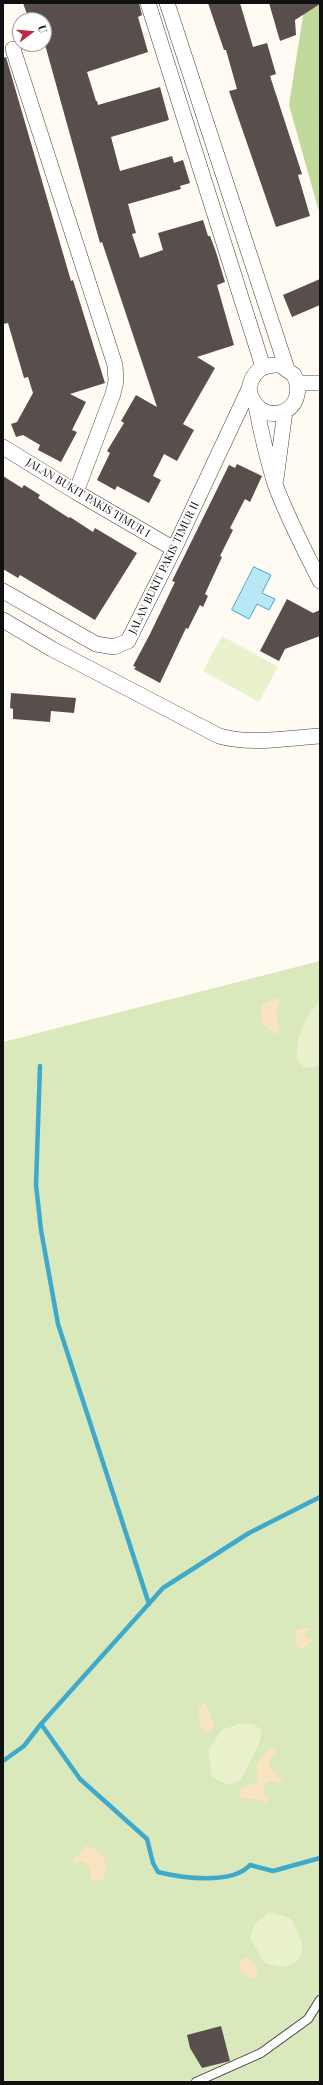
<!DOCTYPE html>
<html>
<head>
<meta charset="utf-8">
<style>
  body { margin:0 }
  #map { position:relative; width:323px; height:2085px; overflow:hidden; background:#fffaf2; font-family:"Playfair Display",serif }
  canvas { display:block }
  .frame { position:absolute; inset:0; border:4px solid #101010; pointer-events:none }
  .north { position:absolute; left:12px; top:12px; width:40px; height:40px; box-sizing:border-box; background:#fff; border:1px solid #9f9f9f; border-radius:50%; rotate:74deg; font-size:11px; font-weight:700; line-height:16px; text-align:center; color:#101010 }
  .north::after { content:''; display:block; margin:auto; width:14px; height:18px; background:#be2946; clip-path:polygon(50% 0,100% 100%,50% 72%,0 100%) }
</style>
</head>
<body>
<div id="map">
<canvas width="323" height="2085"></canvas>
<div class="frame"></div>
<div class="north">U</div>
</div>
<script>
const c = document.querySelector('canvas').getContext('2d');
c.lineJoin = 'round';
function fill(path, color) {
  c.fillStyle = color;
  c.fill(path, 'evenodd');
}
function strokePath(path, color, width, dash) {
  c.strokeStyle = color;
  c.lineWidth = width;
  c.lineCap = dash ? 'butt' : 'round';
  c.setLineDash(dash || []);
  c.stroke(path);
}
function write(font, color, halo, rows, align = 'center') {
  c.font = font + ' "Playfair Display",serif';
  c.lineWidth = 4;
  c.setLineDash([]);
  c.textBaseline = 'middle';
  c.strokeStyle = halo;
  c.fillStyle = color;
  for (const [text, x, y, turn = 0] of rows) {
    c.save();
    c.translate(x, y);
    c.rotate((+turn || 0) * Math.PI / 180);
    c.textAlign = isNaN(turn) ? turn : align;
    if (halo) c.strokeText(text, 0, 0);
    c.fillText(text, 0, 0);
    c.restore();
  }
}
fill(new Path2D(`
  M320,961V2082H3V1042Z`), '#dae9bc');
fill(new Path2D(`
  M305,3H320V215L289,105Z`), '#c1da9b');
fill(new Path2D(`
  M276,998L281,1001C273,1012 277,1018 280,1030L277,1034C263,1029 258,1019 262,1004Z
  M303,1628H310L305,1633L307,1638H312V1642L301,1650C294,1645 296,1639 296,1631Z
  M204,1703L207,1706L214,1727L211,1731L205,1732C199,1726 198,1716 199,1707Z
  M269,1748L274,1749L276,1752L269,1759C270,1773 276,1771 282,1782L280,1784L270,1781L266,1783L263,1788L265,1795L269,1799L268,1803H265L260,1799H241L240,1789L256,1783L258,1780L256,1765Z
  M85,1846C103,1849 113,1867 101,1881H94L90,1877V1868L86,1863L81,1861L75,1864L72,1863Z
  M247,1957L251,1960L258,1971L256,1977L252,1979C243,1975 238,1969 241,1960Z`), '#fae4bf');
fill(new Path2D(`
  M222,636L278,667L259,702L203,671Z
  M320,1002V1062L313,1068L303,1067L297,1060C296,1038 303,1017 320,1002Z
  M239,1724H253L262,1730L259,1744L241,1780L228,1785L212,1777L208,1750L222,1730Z
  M269,1912L290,1918C299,1933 314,1960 286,1966C280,1968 271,1964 265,1963L250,1939L254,1925Z`), '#eaf1cd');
const water = new Path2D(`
  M254,567L271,575L262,593L275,599L269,610L257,604L249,619L232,610Z`);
fill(water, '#b8e8f5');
strokePath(water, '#3fa9cc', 1);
strokePath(new Path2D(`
  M40,1066L36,1185L41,1230L58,1324L149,1604
  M41,1724L80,1779L147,1839L153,1863L158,1872C182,1878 232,1885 250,1865L273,1871L320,1858
  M3,1761L24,1746L41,1724L163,1588L249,1533L320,1497`), '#3fa9cc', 4.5);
fill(new Path2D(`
  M23,3H139L142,15L138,17L148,52L87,72L96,101H97L98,105L160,87L169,120L111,137L120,171L172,156L174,163L183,160L190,183L180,186L181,189L128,204L136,233L132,234L140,258L163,250L158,233L203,220L208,236H210L216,252L225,282L217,285L234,345L197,357L215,368L183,424L194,430L177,461L164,454L153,476L161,480L149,503L117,486L115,490L97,480L110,453L107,451L124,423L121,421L136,395L157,407L102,242L100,243L44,41V20H29Z
  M208,3H240L253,47L267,43L276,74L270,76L302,174L298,175L310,216L276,227L229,91L237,89L226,50H224Z
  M269,3H320V4L295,20L296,35L280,41Z
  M6,57L71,281L73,280L105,383L70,394L86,402L72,430L77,432L61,462L38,450L40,445L23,435L16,437L11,424L17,422L33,393L28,377L24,378L8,323L3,324V58Z
  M320,279V305L292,317L283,295Z
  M237,464L262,476L250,502L245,499L230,528L233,530L220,556L222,557L205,594L208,596L203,607L200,605L188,629L186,628L160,683L134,669L136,667L133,666L150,634L175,582L172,581L229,465L235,468Z
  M3,476L22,488L24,485L40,495L38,498L69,518L70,517L93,532L95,528L137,553L95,620L20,575L18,578L3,569Z
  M287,599L313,613L320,610V636L285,649L279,661L260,651Z
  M11,693L76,698L74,713L51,711L50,722L13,719V709L10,708Z
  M221,2026L230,2061L202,2068L190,2048L187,2035Z`), '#584f4c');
const lane = new Path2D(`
  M196,2082L261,2053L308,2019L320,2000`);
const street = new Path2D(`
  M148,3L263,367
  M167,3L287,369
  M13,49L115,365L116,381L113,394L76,492
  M297,383H320
  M256,406C261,432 267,458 275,484C287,517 304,549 320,581
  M3,447L76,492L174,549
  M276,479L285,411
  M3,591L96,644L114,647L128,641L174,549L249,389C252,372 262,364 280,365L294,375C312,414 257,431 249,389
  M3,620L52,649L219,736C251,745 287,738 320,736`);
strokePath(lane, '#434343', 10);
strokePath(street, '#434343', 16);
strokePath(lane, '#fff', 8);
strokePath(street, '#fff', 15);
write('11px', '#101010', '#fff', [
  ["JALAN BUKIT PAKIS TIMUR I",88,498,31],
  ["JALAN BUKIT PAKIS TIMUR II",164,568,-64]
]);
</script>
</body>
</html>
